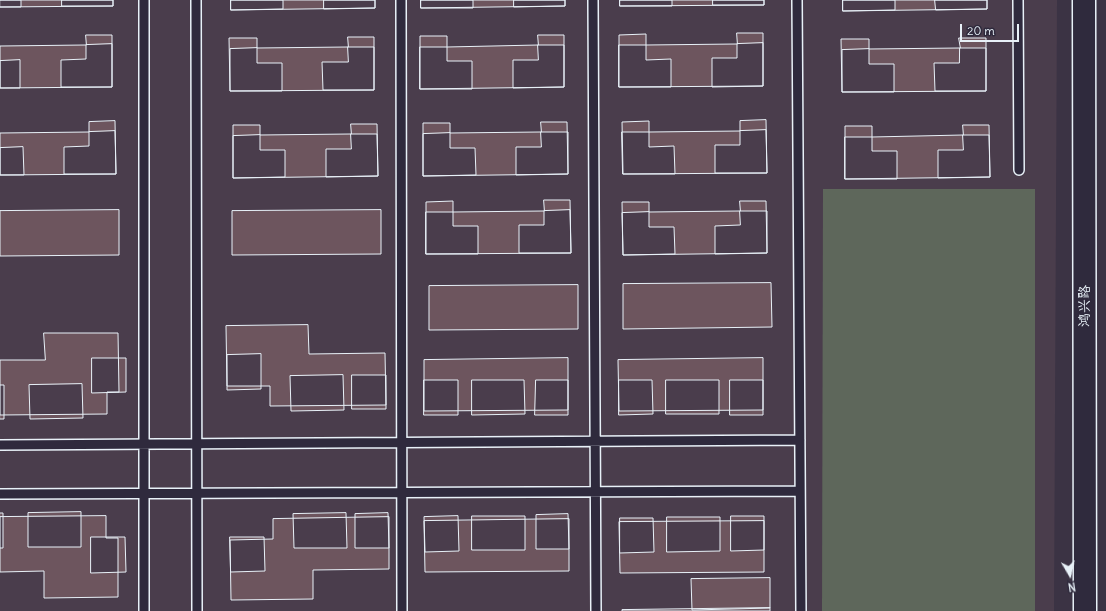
<!DOCTYPE html>
<html>
<head>
<meta charset="utf-8">
<style>
  body { margin:0 }
  #map { position:relative; width:1106px; height:611px; overflow:hidden; background:#3b3344; font-family:Delius,sans-serif }
  canvas { display:block }
  .north { position:absolute; left:1050px; top:555px; width:40px; height:40px; -webkit-text-stroke:3px #2f2a3d; paint-order:stroke; rotate:171deg; font-size:11px; font-weight:700; line-height:16px; text-align:center; color:#e8f1f8 }
  .north::after { content:''; display:block; margin:auto; width:14px; height:18px; background:#e8f1f8; clip-path:polygon(50% 0,100% 100%,50% 72%,0 100%) }
  .scale { position:absolute; left:960px; top:24px; width:59px; height:18px; box-sizing:border-box; border:2px solid #e8f1f8; border-top:0; padding-left:5px; font-size:12px; line-height:14px; white-space:nowrap; color:#e8f1f8; -webkit-text-stroke:3px #2f2a3d; paint-order:stroke }
</style>
</head>
<body>
<div id="map">
<canvas width="1106" height="611"></canvas>
<div class="north">N</div>
<div class="scale">20 m</div>
</div>
<script>
const c = document.querySelector('canvas').getContext('2d');
c.lineJoin = 'round';
function fill(path, color) {
  c.fillStyle = color;
  c.fill(path, 'evenodd');
}
function strokePath(path, color, width, dash) {
  c.strokeStyle = color;
  c.lineWidth = width;
  c.lineCap = dash ? 'butt' : 'round';
  c.setLineDash(dash || []);
  c.stroke(path);
}
function write(font, color, halo, rows, align = 'center') {
  c.font = font + ' Delius,"LXGW WenKai TC",sans-serif';
  c.lineWidth = 4;
  c.setLineDash([]);
  c.textBaseline = 'middle';
  c.strokeStyle = halo;
  c.fillStyle = color;
  for (const [text, x, y, turn = 0] of rows) {
    c.save();
    c.translate(x, y);
    c.rotate((+turn || 0) * Math.PI / 180);
    c.textAlign = isNaN(turn) ? turn : align;
    if (halo) c.strokeText(text, 0, 0);
    c.fillText(text, 0, 0);
    c.restore();
  }
}
fill(new Path2D(`
  M0,0H1057L1054,611H0Z`), '#4a3d4c');
fill(new Path2D(`
  M823,189H1035V611H822Z`), '#5e675b');
const building = new Path2D(`
  M0,0H113V6L0,7Z
  M0,0H21V7H0Z
  M62,0H113V6H62Z
  M231,0H375V8L231,10Z
  M231,0H283V9L231,10Z
  M324,0H375V8L324,9Z
  M421,0H565V6L421,8Z
  M421,0H473V8H421Z
  M514,0H565V6L514,7Z
  M620,0H764V5L620,6Z
  M620,0H672V6H620Z
  M713,0H764V5H713Z
  M843,0H987V9L843,11Z
  M843,0H895V10L843,11Z
  M935,0H987V9L936,10Z
  M737,33H763V86L619,87V35L646,34V45L737,44Z
  M86,35H112V87L0,88V46L86,45Z
  M538,35H564V87L420,89V36H447V47L538,45Z
  M348,37H374V90L230,91L229,38H257V48L348,47Z
  M959,38H986V91L842,92L841,39H869V49L960,48Z
  M763,43V86L712,87V58H737V44Z
  M112,44V87H61V60L86,59V45Z
  M538,45H564V87L513,88V60H538Z
  M619,45H646V60L671,59V87H619Z
  M348,47H374V90H323L322,62H348Z
  M420,47H447V61H472V89H420Z
  M257,48V63H282V91H230V49Z
  M960,48H986V91H935L934,63H959Z
  M869,49V64H894V92H842V50Z
  M20,60V88H0V61Z
  M766,120L767,173L623,174L622,122L649,121V132L740,131V121Z
  M115,121L116,174L0,175V133L89,132V122Z
  M541,122H567L568,174L423,176V123H450V133L541,132Z
  M351,124H377L378,176L233,178V125H260V135L351,134Z
  M963,125H989L990,177L845,179V126H872V137L963,135Z
  M766,130L767,173H715V145H740V131Z
  M115,131L116,174H64V147L89,146V132Z
  M541,132H568V174L516,175V147H541Z
  M622,132H649V147L674,146L675,174H623Z
  M450,133V148H475L476,175L423,176V134Z
  M351,134H377L378,176L326,177V149H351Z
  M260,135V150H285V177L233,178V136Z
  M963,135H989L990,177L938,178V150H963Z
  M845,137H872V151H897V179H845Z
  M23,147L24,175H0V148Z
  M544,200H570L571,253L426,254V202L453,201V212L544,211Z
  M740,201H766L767,253L623,255L622,202H649V212L740,211Z
  M119,210V255L0,256V211Z
  M381,210V254L232,255V211Z
  M570,210L571,253H519V225H544V211Z
  M740,211H767V253L715,254V226L740,225Z
  M426,212H453V226H478V254H426Z
  M649,212V227H674L675,254L623,255L622,213Z
  M771,283L772,327L623,329V284Z
  M578,285V329L429,330V286Z
  M308,325L309,354L385,353L386,405L270,406V386H227L226,326Z
  M44,333H118L119,392H107V414L0,415V360H45Z
  M261,354V389L227,390V355Z
  M92,358H126V392L92,393Z
  M568,358V410L424,411V360Z
  M763,358V410L619,411L618,360Z
  M343,375L344,410L291,411L290,376Z
  M352,375H386V409H352Z
  M424,380H458V415H424Z
  M472,380H524L525,414L472,415Z
  M536,380H568V415H535Z
  M619,380H652L653,414L619,415Z
  M666,380H719V414H666Z
  M730,380H763V415H730Z
  M82,384L83,418L30,419L29,385Z
  M0,385H4V419H0Z
  M81,512V547H28V513Z
  M0,513H3V548H0Z
  M346,513L347,548H294L293,514Z
  M388,513L389,548H355V514Z
  M568,514L569,549H536V515Z
  M106,516V538H118V597L44,598V571L0,572V517Z
  M458,516L459,551L425,552L424,517Z
  M472,516H525V550H472Z
  M731,516H764V550L731,551Z
  M389,517V569L313,570V599L231,600L230,540L273,539V519Z
  M667,517H720V551L667,552Z
  M620,518H653L654,552L620,553Z
  M569,519V571L425,572L424,521Z
  M764,521V572L620,573L619,522Z
  M91,537H125L126,572L91,573Z
  M230,537H264L265,571L231,572Z
  M770,578V608L692,610L691,579Z
  M770,608V611H622V610Z`);
fill(building, '#6d555e');
strokePath(building, '#e8f1f8', 1);
const lane = new Path2D(`
  M144,0V611
  M196,0L197,611
  M401,0L402,611
  M593,0L596,611
  M797,0L801,611
  M1018,0L1019,170
  M0,445L800,440
  M0,494L800,491`);
const secondary = new Path2D(`
  M1084,0L1085,611`);
strokePath(lane, '#e8f1f8', 12);
strokePath(secondary, '#e8f1f8', 25);
strokePath(lane, '#2f2a3d', 9);
strokePath(secondary, '#2f2a3d', 22);
write('14px', '#e8f1f8', '#2f2a3d', [
  ["鸿兴路",1085,306,-90]
]);
</script>
</body>
</html>
